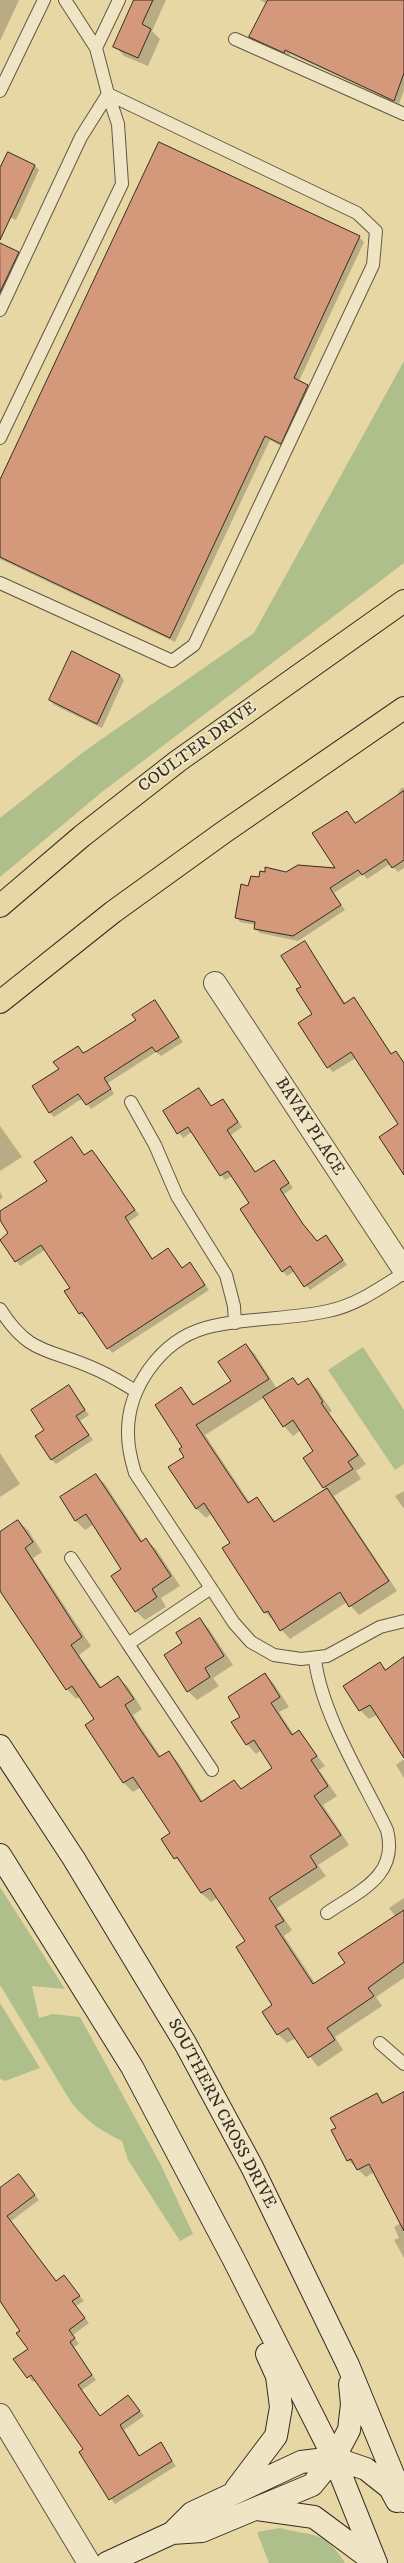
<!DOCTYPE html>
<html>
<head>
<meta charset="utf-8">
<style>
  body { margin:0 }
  canvas { display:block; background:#e7d7a5 }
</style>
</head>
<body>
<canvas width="404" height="2563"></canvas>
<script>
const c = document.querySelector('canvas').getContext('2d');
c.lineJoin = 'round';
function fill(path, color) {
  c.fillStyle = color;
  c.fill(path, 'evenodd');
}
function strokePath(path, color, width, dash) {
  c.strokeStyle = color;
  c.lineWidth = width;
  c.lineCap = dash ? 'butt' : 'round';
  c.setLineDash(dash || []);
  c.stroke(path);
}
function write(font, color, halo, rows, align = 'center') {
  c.font = font + ' "IM FELL DW Pica",serif';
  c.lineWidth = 4;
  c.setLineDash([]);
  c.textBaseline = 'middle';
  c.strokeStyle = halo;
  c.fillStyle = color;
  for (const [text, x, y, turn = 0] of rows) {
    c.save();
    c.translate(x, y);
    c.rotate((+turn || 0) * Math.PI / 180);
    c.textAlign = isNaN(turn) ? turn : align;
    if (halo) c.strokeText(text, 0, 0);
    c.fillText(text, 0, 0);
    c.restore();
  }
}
fill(new Path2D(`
  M404,361V563L102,792L0,877V818L86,750L254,633Z
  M363,1347L404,1410V1464L395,1470L328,1370Z
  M0,1887L65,1989L32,1986L39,2018L53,2014L80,2017L161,2165L193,2234L180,2241L128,2160L122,2141C101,2131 86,2121 71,2102L0,1985Z
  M0,2003L40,2068L5,2081L0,2079Z
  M280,2528C315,2537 324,2530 345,2563H269L257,2532Z`), '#afbf8b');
fill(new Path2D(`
  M0,0H19L0,41Z
  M135,0H166L152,31L160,39L148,66L124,56L115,46Z
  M260,0H404V90L399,104L290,54L289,56L255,42L250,37L267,4Z
  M35,166L39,170L16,220L0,213V171Z
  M359,237L364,242L299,381L312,390L285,448L270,440L175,642L0,559V483Z
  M0,244L23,257L0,306Z
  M120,675L124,680L102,728L54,705L50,700Z
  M402,787L404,789V868L398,872L390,864L367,879L363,874L334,893L345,910L298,941L260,933L255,928L256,925L240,922L236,917L249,887L266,873L337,869L347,812L356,824L395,798Z
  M305,943L346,1004L354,999L392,1054L396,1052L404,1062V1166L399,1125L356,1058L333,1072L328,1067L314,1015L302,987Z
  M155,1002L183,1042L161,1056L156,1052L108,1083L114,1094L91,1109L83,1098L54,1117L49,1112L60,1070L78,1047L84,1053L137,1021Z
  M199,1089L212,1107L222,1100L227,1104L242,1127L231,1135L256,1173L273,1161L278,1166L293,1188L284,1194L307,1230L317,1242L326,1236L347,1265L310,1290L295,1271L287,1276L283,1271L250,1204L232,1176L225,1180L192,1132L183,1138L164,1112Z
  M0,1126L22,1157L0,1171Z
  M72,1138L85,1156L92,1151L97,1156L139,1215L128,1222L153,1259L168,1249L183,1269L190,1264L209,1290L112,1353L86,1317L84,1318L80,1314L71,1288L45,1250L20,1266L1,1239L10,1233L0,1218V1212L48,1181Z
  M0,1192L3,1197L0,1200Z
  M245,1345L255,1354L277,1389L293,1379L299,1385L308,1380L317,1389L332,1411L329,1413L366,1464L356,1471L361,1479L334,1496L397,1591L359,1615L347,1602L290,1639L265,1612L231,1543L212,1513L206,1518L196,1508L183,1447L181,1389L195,1405L232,1382ZM265,1397L284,1426L293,1436L301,1430L315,1452L304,1459L326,1490L276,1522L257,1499L250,1503L205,1435Z
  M69,1386L89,1415L80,1421L93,1440L56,1464L51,1459L45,1430Z
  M0,1453L20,1484L0,1497Z
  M96,1475L105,1484L143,1542L146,1540L156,1549L180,1586L161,1598L166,1607L145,1620L136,1611L123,1570L94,1524L85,1530L76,1521Z
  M404,1491V1509L395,1496Z
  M18,1521L28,1530L42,1552L33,1558L91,1646L79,1655L102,1688L118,1678L128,1687L142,1709L133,1715L146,1735L161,1757L168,1752L178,1762L203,1802L234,1781L242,1789L274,1768L262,1750L256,1754L247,1744L242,1717L265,1674L274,1684L289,1707L279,1712L294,1735L299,1732L325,1766L319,1770L337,1796L323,1805L349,1845L318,1865L326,1876L277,1908L292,1930L284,1936L315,1983L346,1963L396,1917L389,1908L404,1898V1978L376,1997L382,2006L335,2037L343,2050L318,2067L296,2038L287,2043L278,2034L274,2006L246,1941L217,1898L211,1902L201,1893L185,1867L175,1858L171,1834L141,1787L133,1792L124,1783L87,1725L96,1719L80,1696L76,1699L67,1689L0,1588V1533Z
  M200,1619L209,1629L233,1665L213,1678L219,1686L197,1700L188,1691L184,1644Z
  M404,1658V1756L377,1715L369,1719L360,1710L380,1663L386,1670Z
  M404,1759V1778L396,1765Z
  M377,2095L385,2103L404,2097V2258L394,2240L399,2238L394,2227L401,2223L374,2172L366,2177L348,2160Z
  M19,2175L39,2200L11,2221L56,2281L64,2276L84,2301L76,2306L89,2323L73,2335L79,2344L74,2347L96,2380L82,2390L101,2417L133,2401L144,2416L124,2430L140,2456L160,2444L176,2466L115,2504L80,2452L84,2449L36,2380L33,2382L15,2360L29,2349L21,2331L8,2314L10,2313L0,2299V2186L1,2188Z`), '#0003');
const building = new Path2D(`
  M134,0H153L142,24L151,29L138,58L113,47Z
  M268,0H404V73L394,101L285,50L284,53L249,37Z
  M159,142L360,236L294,378L308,385L281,444L265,436L170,638L0,557V480Z
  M8,152L35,165L0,240V168Z
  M0,243L19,252L0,292Z
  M72,651L120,675L97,724L49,700Z
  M404,791V860L392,868L386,859L362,875L358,870L330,888L341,905L293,936L254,929L255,922L235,918L241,884L248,886L251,876L259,877L260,871L265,872V867L286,872L298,865L335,868L312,833L347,811L355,823Z
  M305,941L344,1004L354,997L391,1054L396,1051L404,1063V1175L379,1137L398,1124L351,1052L327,1068L298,1023L312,1014L296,989L301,987L281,956Z
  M155,1000L179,1037L156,1052L152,1047L104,1078L111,1089L86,1105L78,1094L49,1113L32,1086L59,1069L53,1062L78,1046L83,1053L87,1051L136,1020L132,1015Z
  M199,1088L211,1106L223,1099L238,1122L227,1130L255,1172L274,1160L289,1183L280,1189L303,1224L317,1241L326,1235L343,1260L304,1287L290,1266L282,1272L255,1232L240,1209L249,1203L228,1171L220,1176L188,1127L177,1134L163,1111Z
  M72,1137L84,1155L92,1150L135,1210L125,1217L152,1259L168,1248L182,1268L190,1262L205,1285L107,1349L82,1312L79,1314L64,1291L70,1288L41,1245L15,1262L0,1240L8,1233L0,1220V1211L47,1181L34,1162Z
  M246,1344L269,1379L196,1425L248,1503L257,1497L274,1522L327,1488L389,1581L349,1607L340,1592L280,1631L268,1611L264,1613L222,1548L230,1543L204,1503L196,1509L168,1467L184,1457L179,1449L182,1447L155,1405L181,1387L193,1405L231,1381L218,1362Z
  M293,1378L298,1385L308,1378L323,1402L321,1403L358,1455L348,1462L353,1469L323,1488L303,1458L313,1451L293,1420L283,1427L263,1397Z
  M69,1385L85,1410L76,1416L89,1435L51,1460L35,1436L44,1430L31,1410Z
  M96,1474L141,1542L146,1538L171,1576L152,1589L157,1597L135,1612L111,1576L121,1569L86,1514L75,1521L60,1497Z
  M18,1520L33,1542L25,1548L82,1637L71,1645L100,1688L118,1676L134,1699L125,1705L137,1725L159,1757L169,1751L201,1802L234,1780L241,1789L272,1768L254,1740L246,1745L231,1722L240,1717L228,1697L265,1673L280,1697L271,1703L292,1735L299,1730L317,1756L311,1760L328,1786L314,1796L341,1835L310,1856L317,1867L269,1898L284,1921L275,1926L313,1984L345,1963L338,1953L404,1910V1962L368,1988L374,1996L327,2028L335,2040L308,2058L288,2028L277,2035L262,2012L272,2005L236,1947L245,1941L210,1888L201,1893L177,1857L174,1859L161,1839L170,1833L133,1777L123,1783L85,1725L94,1719L72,1686L66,1690L0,1591V1532Z
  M200,1618L224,1656L205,1668L210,1677L187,1692L164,1655L182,1643L176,1633Z
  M404,1657V1758L370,1705L359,1711L343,1686L380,1662L385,1670Z
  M404,2092V2231L369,2164L357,2170L351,2159L347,2161L331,2130L336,2128L330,2118L377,2093L382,2103Z
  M19,2174L35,2195L7,2216L56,2281L64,2275L80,2296L72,2301L85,2318L69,2330L75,2338L70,2342L92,2375L78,2385L100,2416L128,2395L140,2411L120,2425L139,2456L161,2442L172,2461L109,2500L79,2452L83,2449L31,2375L27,2378L13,2359L28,2349L16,2333L20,2331L0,2301V2188Z`);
fill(building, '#d3997a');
strokePath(building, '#352c23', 1);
const lane = new Path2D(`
  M235,39L404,114
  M96,48L119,0
  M0,91L44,0
  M0,310L81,137L108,94L96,48L65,0
  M0,438L122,184L118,124L108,94
  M0,583L172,661L194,645L373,265L376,231L357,213L108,94
  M131,1102L155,1145L177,1196L226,1275L234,1306L235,1323
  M404,1273C380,1288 357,1305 328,1311C288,1320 245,1317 205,1328C160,1341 127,1389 128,1434C128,1448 131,1460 135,1473L234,1623L251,1642L274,1655L301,1659L327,1656L380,1627L404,1621
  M0,1309C29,1355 48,1348 93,1368C108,1374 122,1383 136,1391
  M71,1558L128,1644
  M211,1588L128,1644L212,1770
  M315,1659C321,1713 363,1780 387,1830C399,1876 359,1891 327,1913
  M380,2043L404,2064`);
const street = new Path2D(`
  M215,983L404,1270
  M0,2415L89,2563`);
const secondary = new Path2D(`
  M0,1746L74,1859L185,2043L252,2167L348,2365L404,2501
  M0,1855L132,2067L234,2260L334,2458L376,2563
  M236,2489L276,2436L281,2407L277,2376L267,2354
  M257,2509L314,2517L376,2563
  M172,2533L202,2531L312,2485L334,2458L349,2430L352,2404L350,2384
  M107,2563L172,2533L192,2513L301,2462L334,2458L366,2469L390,2488L397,2501`);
const primary = new Path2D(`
  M0,906L82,836L178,761L404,601
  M0,1002L113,912L224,832L404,708`);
strokePath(lane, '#625744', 14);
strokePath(street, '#625744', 24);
strokePath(secondary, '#352c23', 24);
strokePath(primary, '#352c23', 24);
strokePath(lane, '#efe5c4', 12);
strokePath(street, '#efe5c4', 22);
strokePath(secondary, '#efe5c4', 22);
strokePath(primary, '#e7d7a5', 22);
write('17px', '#352c23', '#efe5c4', [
  ["COULTER DRIVE",198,748,-36],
  ["BAVAY PLACE",309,1127,57],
  ["SOUTHERN CROSS DRIVE",221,2114,62]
]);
</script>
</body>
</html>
